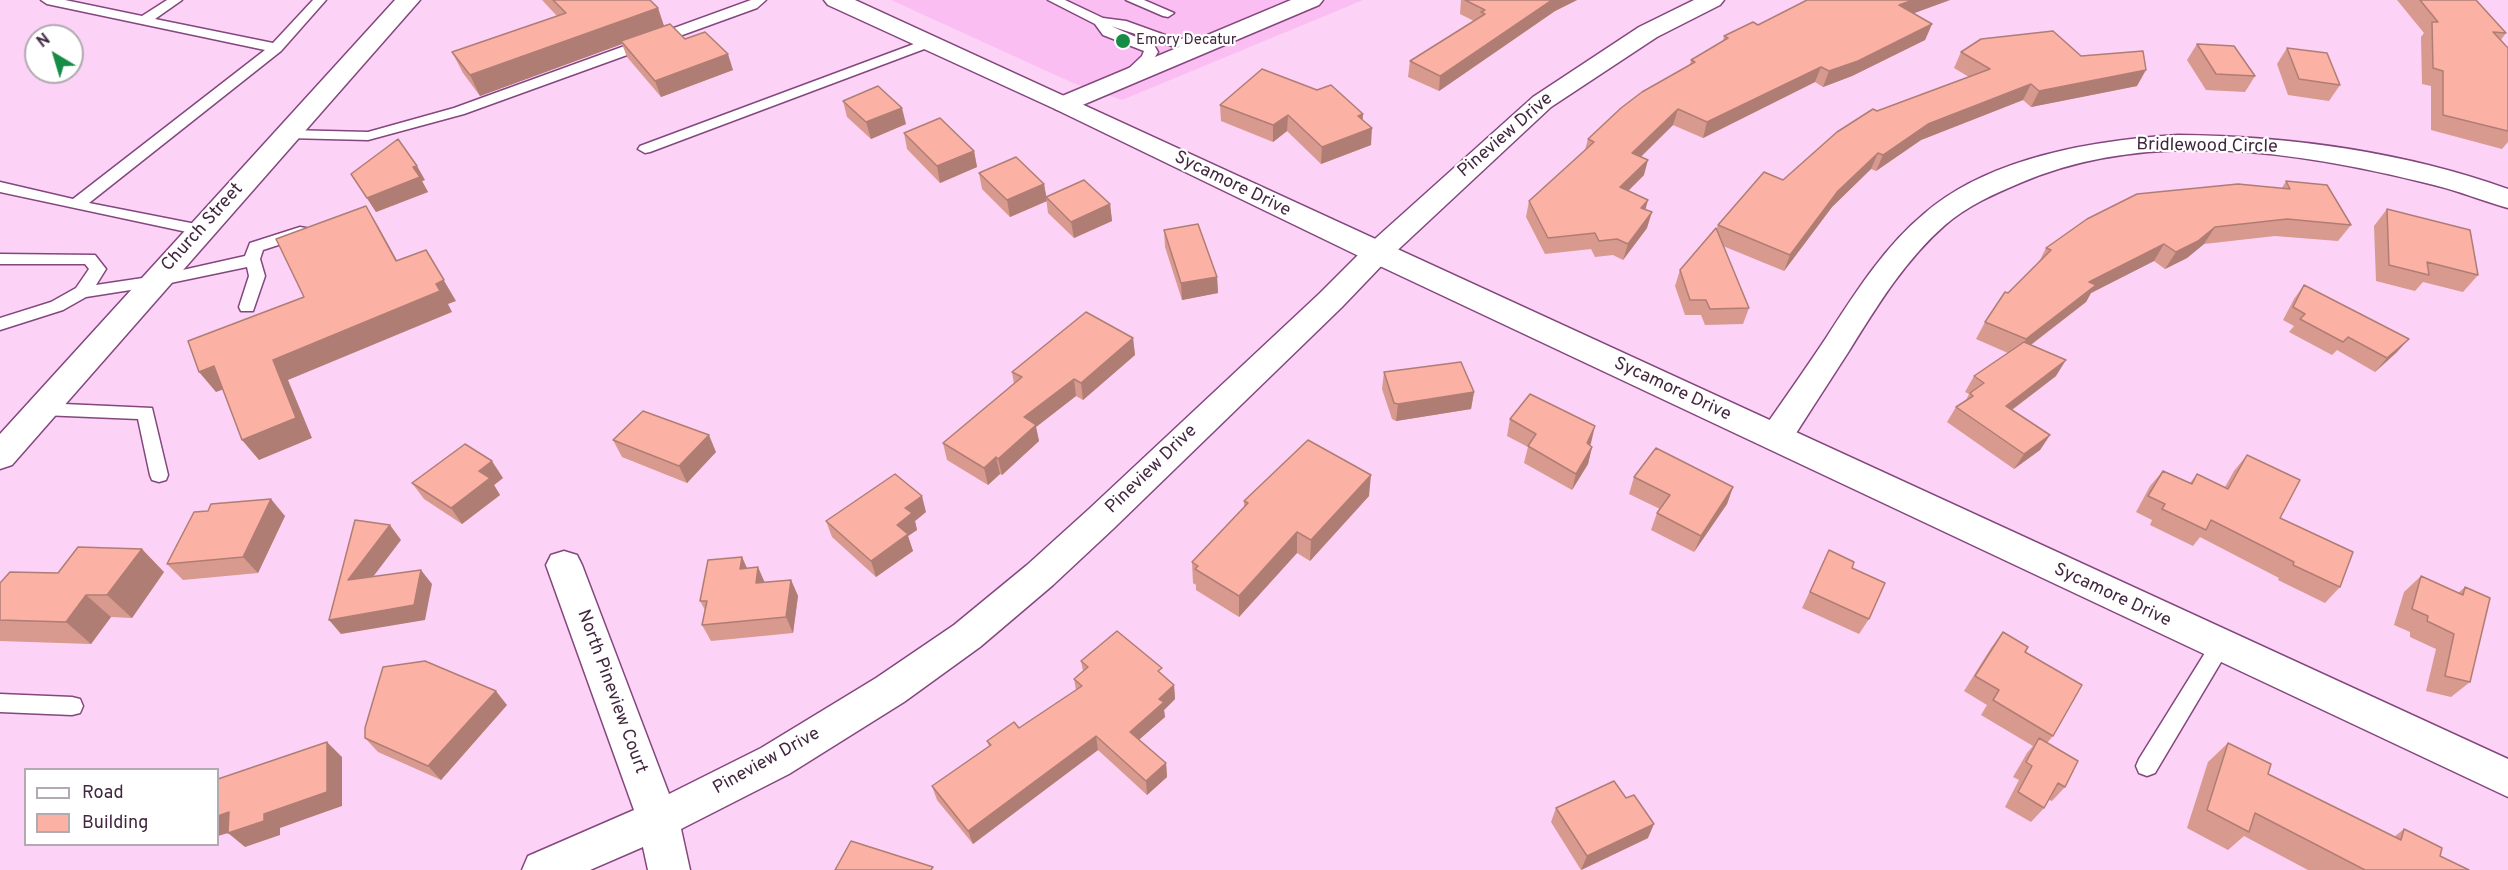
<!DOCTYPE html>
<html>
<head>
<meta charset="utf-8">
<style>
  body { margin:0 }
  #map { position:relative; width:2508px; height:870px; overflow:hidden; background:#fcd2f6; font-family:Overpass,sans-serif }
  canvas { display:block }
  .legend { position:absolute; left:24px; top:768px; width:195px; height:78px; box-sizing:border-box; background:#fff; border:2px solid #b3a9b2; margin:0; padding:8px 10px; list-style:none; font-size:18px; color:#42273f }
  .legend li { display:flex; align-items:center; gap:12px; height:30px }
  .legend b { width:30px; border:2px solid #b3a9b2 }
  .north { position:absolute; left:24px; top:24px; width:60px; height:60px; box-sizing:border-box; background:#fff; border:2px solid #b3a9b2; border-radius:50%; rotate:322deg; font-size:16px; font-weight:700; line-height:24px; text-align:center; color:#42273f }
  .north::after { content:''; display:block; margin:auto; width:21px; height:27px; background:#178c46; clip-path:polygon(50% 0,100% 100%,50% 72%,0 100%) }
</style>
</head>
<body>
<div id="map">
<canvas width="2508" height="870"></canvas>
<ul class="legend">
<li><b style="height:8px;background:#fff"></b>Road</li>
<li><b style="height:16px;background:#fbb2a5"></b>Building</li>
</ul>
<div class="north">N</div>
</div>
<script>
const c = document.querySelector('canvas').getContext('2d');
c.lineJoin = 'round';
function fill(path, color) {
  c.fillStyle = color;
  c.fill(path, 'evenodd');
}
function strokePath(path, color, width, dash) {
  c.strokeStyle = color;
  c.lineWidth = width;
  c.lineCap = dash ? 'butt' : 'round';
  c.setLineDash(dash || []);
  c.stroke(path);
}
function write(font, color, halo, rows, align = 'center') {
  c.font = font + ' Overpass,sans-serif';
  c.lineWidth = 4.5;
  c.setLineDash([]);
  c.textBaseline = 'middle';
  c.strokeStyle = halo;
  c.fillStyle = color;
  for (const [text, x, y, turn = 0] of rows) {
    c.save();
    c.translate(x, y);
    c.rotate((+turn || 0) * Math.PI / 180);
    c.textAlign = isNaN(turn) ? turn : align;
    if (halo) c.strokeText(text, 0, 0);
    c.fillText(text, 0, 0);
    c.restore();
  }
}
fill(new Path2D(`
  M891,0H1363L1122,100L1073,83Z`), '#fabef2');
const lane = new Path2D(`
  M41,0H65L142,16L167,0H182L155,19L273,43L313,0H326L281,51L89,203L201,225L209,230L207,234L201,235L0,192V182L73,199L265,50L47,4Z
  M751,0H766L757,8L464,114L368,140L287,138L280,134L287,130L368,132L454,108Z
  M1048,0H1065L1103,18L1126,21L1176,39L1210,37L1217,41L1210,45L1175,47L1111,26L1154,45L1158,52C1152,63 1140,77 1128,80L1121,76L1142,56L1144,51L1103,35L1095,24Z
  M1126,0H1144L1174,13L1168,17L1163,16Z
  M930,38L937,42L935,45L650,152L645,153L638,149L640,146Z
  M300,227L306,228L308,232L306,236L263,250L260,259L265,276L253,311H241L239,307L249,276L247,267L156,286L86,297L63,310L0,330V318L51,302L76,288L89,269L85,264H0V254L95,255L106,269L96,285L156,276L245,256L250,243Z
  M42,403L152,408L168,475L166,480L159,482L152,480L150,475L138,419L42,415L36,414L33,409L36,404Z
  M2220,637L2227,640L2230,646L2227,652L2155,773L2147,776L2139,773L2136,766L2139,759L2213,640Z
  M0,694L72,697L80,699L83,706L80,713L72,715L0,712Z`);
const street = new Path2D(`
  M1291,0H1323L1319,5L1073,109L1064,112L1055,109L1051,104L1055,99Z
  M1694,0H1724L1720,5L1657,37L1551,107L1387,260L1342,307L1113,529L1053,585L980,647L904,702L789,774L681,829L690,870H648L643,847L590,870H522L528,856L634,810L546,565L551,555L564,551L577,555L582,565L669,794L761,748L876,678L954,625L1027,565L1089,509L1320,293L1367,246L1533,97L1639,27Z
  M2178,135C2289,136 2404,152 2508,189V208C2483,201 2459,191 2434,185C2303,152 2149,127 2020,183C1994,194 1967,206 1945,225C1905,260 1877,306 1849,351C1829,382 1808,414 1788,446L1776,449L1764,446L1759,437L1764,428C1785,398 1806,368 1826,338C1855,293 1884,247 1925,213C1990,157 2095,140 2178,135Z`);
const secondary = new Path2D(`
  M395,0H420L12,465L0,469V434Z
  M824,0H855L2508,759V797L1367,260L1055,109L828,5Z`);
strokePath(lane, '#83477d', 3);
strokePath(street, '#83477d', 3);
strokePath(secondary, '#83477d', 3);
fill(lane, '#fff');
fill(street, '#fff');
fill(secondary, '#fff');
fill(new Path2D(`
  M542,0H650L658,8L664,26L733,70L661,97L627,57L622,44L480,96L463,73L452,52L557,16Z
  M1461,0H1577L1555,11L1439,91L1408,77L1410,61L1474,21L1460,14Z
  M1950,0L1913,13L1932,24L1925,40L1852,76L1823,87L1815,82L1703,138L1673,125L1641,157L1644,175L1628,191L1645,210L1647,228L1623,260L1613,255L1595,257L1591,249L1545,254L1526,217L1529,201L1585,150L1588,139L1690,65L1691,60L1723,42L1724,36L1758,25Z
  M2397,0H2476L2506,33L2501,40L2508,48V142L2502,149L2431,130V86L2422,84L2421,37L2424,33Z
  M2197,44L2255,76L2245,92L2206,90L2187,60Z
  M2287,48L2340,85L2329,101L2288,95L2277,64Z
  M1961,52L2081,56L2137,86L2031,107L2023,100L1921,140L1876,171L1871,169L1832,207L1784,271L1723,246L1749,308L1743,324L1705,325L1701,315H1685L1675,286L1680,270L1716,230L1718,225L1783,180L1877,111L1969,77L1954,68Z
  M843,101L906,124L871,139L847,117Z
  M1220,105L1363,120L1371,145L1321,164L1287,131L1273,142L1221,121Z
  M904,133L974,151L977,167L940,183L907,149Z
  M979,173L1044,184L1047,201L1010,217L982,189Z
  M351,174L425,180L422,181L428,192L376,212Z
  M2286,181L2351,225L2338,241L2275,236L2204,244L2187,258L2165,269L2154,261L2091,293L2086,302L2031,345L2056,376L2012,410L2050,435L2040,450L2014,469L1947,422L1956,407L1966,400L1969,394L1965,392L1974,376L2008,353L1976,339L1985,322L2008,293L2038,264L2046,248L2282,188Z
  M1046,197L1110,204L1112,221L1074,238L1048,213Z
  M2387,209L2478,275L2463,292L2423,282L2415,291L2376,281L2374,226Z
  M1164,230L1217,277L1218,293L1182,300L1165,247Z
  M2304,285L2397,352L2375,372L2337,350L2332,355L2289,332L2294,326L2283,320L2294,299Z
  M1133,338L1135,355L1083,400L1076,396L1036,427L1039,441L1002,475L1000,474L988,485L947,460L943,443L1014,384L1012,372Z
  M1384,372L1474,392L1471,409L1396,421L1392,419L1382,389Z
  M1510,419L1591,443L1590,445L1592,447L1588,464L1572,490L1524,463L1528,447L1507,436Z
  M613,440L716,452L687,483L622,457Z
  M2247,455L2280,518L2340,587L2325,603L2278,580L2279,578L2200,537L2193,546L2150,525L2152,520L2136,512L2150,486L2163,471L2190,483L2197,474L2225,487L2234,471Z
  M1634,477L1733,487L1727,504L1694,552L1651,530L1657,513L1660,509L1629,494Z
  M503,478L494,485L500,495L462,524L424,499L412,483Z
  M1369,496L1310,561L1297,553L1239,617L1196,590V585L1193,583L1192,562L1244,507V501Z
  M208,511L285,516L258,573L183,580L167,564Z
  M926,512L915,521L917,530L908,536L913,551L876,577L832,537L826,521Z
  M1829,550L1852,568L1869,619L1859,634L1802,608Z
  M742,557L747,568L764,582L791,580L798,596L793,633L711,641L702,625L705,610L700,601Z
  M164,572L132,618L111,617L91,644L0,641V583L58,573Z
  M2421,576L2458,593L2465,587L2470,682L2451,697L2426,691L2436,649L2410,637V632L2394,625L2404,592Z
  M2003,632L2025,652L2053,736L2047,743L2065,787L2052,801L2049,800L2044,808L2031,822L2005,807L2019,780L2013,777L2027,753L2033,746L1981,715L1987,705L1964,691L1991,648Z
  M1081,661L1162,675L1174,685L1175,699L1164,710L1165,717L1139,739L1166,763L1167,777L1147,795L1098,750L973,844L937,800L932,786L989,746L987,741L1019,728L1076,690L1074,679L1083,671Z
  M507,705L441,780L378,752L365,738Z
  M2228,743L2268,774L2394,837L2404,829L2440,856L2469,870H2308L2244,836L2228,850L2187,828L2208,762Z
  M1556,808L1648,838L1581,870L1551,822Z`), '#d8998e');
fill(new Path2D(`
  M1552,0H1577L1555,11L1439,91L1440,76Z
  M1913,0H1950L1893,21L1899,5Z
  M658,8L665,29L621,41L622,44L480,96L470,75Z
  M1932,24L1925,40L1852,76L1823,87L1829,71Z
  M728,54L733,70L661,97L655,81Z
  M1821,67L1815,82L1703,138L1707,122Z
  M2146,70L2137,86L2031,107L2039,91Z
  M2031,84L2023,100L1921,140L1876,171L1883,155L1928,124Z
  M902,108L906,124L871,139L866,122Z
  M1678,109L1673,125L1628,169L1632,153Z
  M1363,114L1362,130L1358,116Z
  M1288,115L1287,131L1273,142V125Z
  M1372,128L1371,145L1321,164L1322,147Z
  M974,151L977,167L940,183L937,166Z
  M1878,153L1871,169L1832,207L1784,271L1790,255L1838,191Z
  M1648,160L1644,175L1616,203L1620,187Z
  M417,166L425,180L422,181L428,192L376,212L367,198L413,167Z
  M1044,184L1047,201L1010,217L1007,200Z
  M1648,200L1644,215L1641,208Z
  M1110,204L1112,221L1074,238L1071,222Z
  M366,206L378,226L409,282L396,261Z
  M1652,212L1647,228L1623,260L1628,244Z
  M2215,227L2204,244L2187,258L2165,269L2176,252Z
  M2164,244L2154,261L2091,293L2086,302L2016,356L2026,339L2089,282Z
  M426,250L456,301L448,304L452,312L288,380L312,438L259,460L242,440L273,360L436,284Z
  M1217,277L1218,293L1182,300L1181,283Z
  M1133,338L1135,355L1083,400L1081,383Z
  M2409,339L2397,352L2375,372L2387,358Z
  M2066,360L2056,376L1997,421L2006,406Z
  M214,366L230,387L216,392L199,372Z
  M1074,379L1076,396L1036,427L1039,441L1002,475L998,459L1024,417Z
  M1474,392L1471,409L1396,421L1398,404Z
  M1595,426L1591,443L1582,459L1587,443Z
  M709,435L716,452L687,483L679,466Z
  M2050,435L2040,450L2014,469L2024,454Z
  M1592,447L1588,464L1572,490L1576,474Z
  M996,457L1000,474L988,485L984,468Z
  M492,461L503,478L494,485L500,495L462,524L451,508L479,471Z
  M1371,475L1369,496L1310,561L1311,540Z
  M1733,487L1727,504L1694,552L1701,536Z
  M922,496L926,512L915,521L917,530L908,536L913,551L876,577L871,561L897,525L905,508Z
  M271,499L285,516L258,573L243,557Z
  M390,525L401,540L360,594L348,580Z
  M1297,532V553L1239,617V596Z
  M142,549L164,572L132,618L107,595Z
  M742,557L749,573L740,569Z
  M758,567L765,583H756Z
  M421,570L432,584L425,620L341,634L329,620Z
  M791,580L798,596L793,633L786,617Z
  M86,595L111,617L91,644L66,622Z
  M1174,685L1175,699L1164,710L1165,717L1132,746L1130,732L1159,699Z
  M496,691L507,705L441,780L428,766Z
  M1096,736L1098,750L973,844L968,831Z
  M327,742L342,757V806L280,828V835L245,847L228,833L218,836V816L229,812L264,814Z
  M1166,763L1167,777L1147,795L1146,781Z
  M1654,824L1648,838L1581,870L1587,856Z`), '#b07d74');
const building = new Path2D(`
  M553,0H650L658,8L470,75L452,52L566,13Z
  M1465,0H1552L1440,76L1410,61L1485,14L1481,12L1485,10Z
  M1807,0H1913L1899,5L1932,24L1858,61L1829,71L1821,67L1707,122L1678,109L1632,153L1648,160L1620,187L1648,200L1641,208L1652,212L1628,244L1617,239L1599,241L1595,233L1548,238L1529,201L1594,142L1588,139L1621,108L1642,92L1695,62L1691,60L1728,38L1724,36L1753,22L1758,25Z
  M2420,0H2476L2506,33L2493,32L2508,48V131L2443,115V71L2433,68L2432,22H2438Z
  M670,24L685,39L705,32L728,54L655,81L621,41Z
  M2053,31L2081,56L2143,51L2146,70L2039,91L2031,84L1928,124L1883,155L1878,153L1838,191L1790,255L1718,225L1764,172L1783,180L1837,132L1873,109L1877,111L1990,69L1961,52L1981,39Z
  M2197,44L2234,46L2255,76L2216,74Z
  M2287,48L2327,53L2340,85L2299,79Z
  M1262,69L1317,90L1331,85L1363,114L1358,116L1372,128L1322,147L1288,115L1273,125L1220,105Z
  M878,86L902,108L866,122L843,101Z
  M940,118L974,151L937,166L904,133Z
  M398,139L417,166L413,167L420,177L367,198L351,174Z
  M1016,157L1044,184L1007,200L979,173Z
  M1084,180L1110,204L1071,222L1046,197Z
  M2286,181L2327,185L2351,225L2287,219L2215,227L2198,241L2176,252L2164,244L2089,282L2096,285L2026,339L1985,322L2005,292L2008,293L2051,250L2046,248L2087,219L2137,194L2238,184L2290,189Z
  M366,206L396,261L426,250L444,280L436,284L440,291L273,360L296,418L242,440L214,366L199,372L188,341L304,297L276,239Z
  M2387,209L2470,230L2478,275L2427,262L2429,275L2389,265Z
  M1198,224L1217,277L1181,283L1164,230Z
  M1716,228L1749,308L1710,309L1706,300H1690L1680,270Z
  M2304,285L2409,339L2387,358L2348,337L2343,342L2300,319L2305,314L2293,307Z
  M1086,312L1133,338L1081,383L1074,379L1024,417L1036,425L998,459L996,457L984,468L943,443L1022,377L1012,372Z
  M2024,342L2066,360L2006,406L2050,435L2024,454L1956,407L1973,396L1970,393L1984,383L1974,376Z
  M1461,362L1474,392L1398,404L1394,403L1384,372Z
  M1530,394L1595,426L1587,443L1592,447L1576,474L1528,446L1536,434L1510,419Z
  M643,411L709,435L679,466L613,440Z
  M1308,440L1371,475L1311,540L1297,532L1239,596L1195,569L1198,566L1192,562L1248,503L1244,501Z
  M465,444L492,461L479,471L490,478L451,508L412,483Z
  M1656,448L1733,487L1701,536L1657,513L1670,495L1634,477Z
  M2247,455L2300,480L2280,518L2353,552L2340,587L2293,565L2294,562L2211,520L2206,530L2162,509L2165,504L2148,496L2163,471L2192,484L2197,474L2228,489Z
  M895,474L922,496L905,508L912,513L897,525L908,534L871,561L826,521Z
  M271,499L243,557L167,564L194,512L208,511L211,504Z
  M355,520L390,525L348,580L421,570L414,605L329,620Z
  M78,547L142,549L107,595H86L66,622L0,620V583L10,572L58,573Z
  M1829,550L1854,562L1852,568L1885,583L1869,619L1810,592Z
  M742,557L740,569L758,567L756,583L791,580L786,617L702,625L707,601H700L708,560Z
  M2421,576L2463,595L2465,587L2490,598L2470,682L2445,676L2454,634L2427,621L2428,616L2412,609Z
  M1117,631L1162,668L1158,671L1174,685L1159,699L1164,702L1130,732L1166,763L1146,781L1096,736L968,831L932,786L991,745L987,741L1014,722L1019,728L1082,686L1074,679L1088,667L1081,661Z
  M2003,632L2028,647L2025,652L2082,685L2053,736L1993,700L1999,690L1975,676Z
  M425,661L496,691L428,766L365,738V728L383,667Z
  M2039,738L2078,761L2065,787L2058,783L2044,808L2018,792L2032,766L2026,762Z
  M327,742V792L264,814V821L228,833L229,812L218,816V779Z
  M2228,743L2271,764L2268,774L2401,840L2404,829L2442,848L2440,856L2469,870H2365L2255,813L2249,832L2207,810Z
  M1614,781L1626,798L1634,795L1654,824L1587,856L1556,808Z
  M851,841L933,867L931,870H835Z`);
fill(building, '#fbb2a5');
strokePath(building, '#b07d74', 1.5);
for (const [x, y, r, color] of [
  [1123,41,8,"#178c46"]
]) {
  const dot = new Path2D();
  dot.arc(x, y, r, 0, 2 * Math.PI);
  c.fillStyle = color;
  c.fill(dot);
  strokePath(dot, '#fff', 2);
}
write('15px', '#42273f', '#fff', [
  ["Emory Decatur",1136,41]
], 'left');
write('18px', '#42273f', '#fff', [
  ["Pineview Drive",1506,136,-41],
  ["Bridlewood Circle",2207,147,1],
  ["Sycamore Drive",1232,185,26],
  ["Church Street",203,228,-48],
  ["Sycamore Drive",1672,390,25],
  ["Pineview Drive",1152,470,-44],
  ["Sycamore Drive",2112,596,25],
  ["North Pineview Court",611,692,70],
  ["Pineview Drive",767,762,-29]
]);
</script>
</body>
</html>
